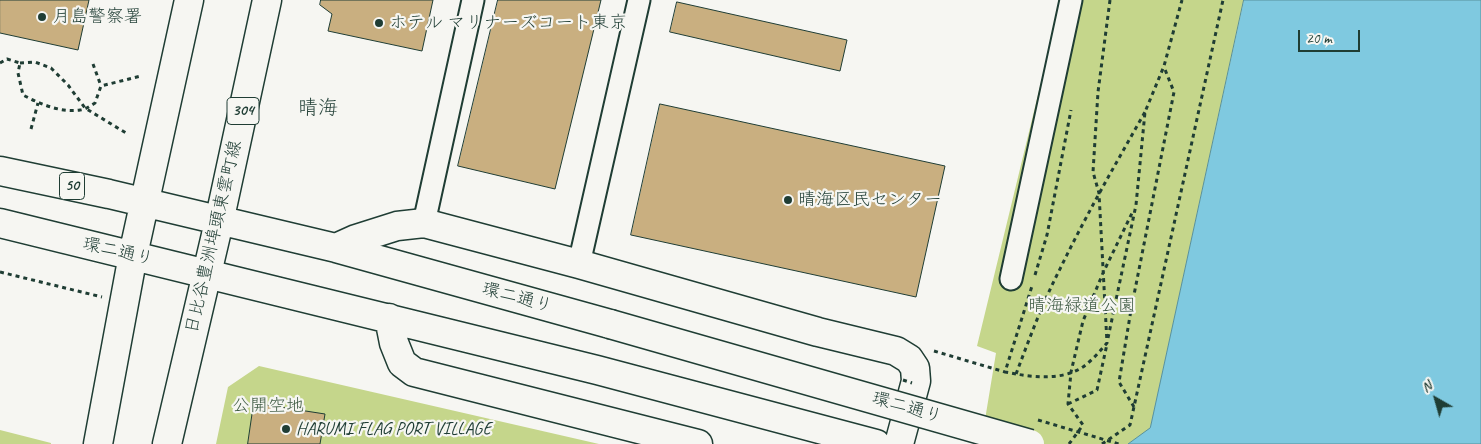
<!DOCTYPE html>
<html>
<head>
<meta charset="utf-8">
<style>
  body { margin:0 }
  #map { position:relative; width:1481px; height:444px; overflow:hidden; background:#f6f6f2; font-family:Caveat,sans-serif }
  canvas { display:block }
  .north { position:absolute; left:1411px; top:374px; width:50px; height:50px; -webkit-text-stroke:4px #f6f6f2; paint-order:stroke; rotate:322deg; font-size:14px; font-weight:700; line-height:20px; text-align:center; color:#1f3d34 }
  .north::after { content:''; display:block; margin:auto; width:18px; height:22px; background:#1f3d34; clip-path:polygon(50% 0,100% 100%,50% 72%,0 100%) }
  .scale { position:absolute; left:1298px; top:30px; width:62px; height:22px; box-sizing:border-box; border:2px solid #1f3d34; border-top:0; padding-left:6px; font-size:15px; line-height:18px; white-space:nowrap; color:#1f3d34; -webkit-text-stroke:4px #f6f6f2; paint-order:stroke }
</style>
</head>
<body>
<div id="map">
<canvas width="1481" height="444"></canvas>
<div class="north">N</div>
<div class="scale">20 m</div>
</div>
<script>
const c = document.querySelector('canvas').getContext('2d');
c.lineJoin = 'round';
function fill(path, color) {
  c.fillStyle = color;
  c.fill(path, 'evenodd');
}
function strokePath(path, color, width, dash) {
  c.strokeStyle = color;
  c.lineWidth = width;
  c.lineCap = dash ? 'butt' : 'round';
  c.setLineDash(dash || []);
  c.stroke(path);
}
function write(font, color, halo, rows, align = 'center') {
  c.font = font + ' Caveat,"Klee One",sans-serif';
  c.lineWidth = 4.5;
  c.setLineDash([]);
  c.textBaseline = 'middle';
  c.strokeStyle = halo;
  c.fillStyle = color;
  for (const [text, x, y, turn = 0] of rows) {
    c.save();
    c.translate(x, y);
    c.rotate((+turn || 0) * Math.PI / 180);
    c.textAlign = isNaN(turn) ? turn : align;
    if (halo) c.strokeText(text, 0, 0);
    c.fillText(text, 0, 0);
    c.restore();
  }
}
fill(new Path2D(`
  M1061,0H1244L1150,429L1128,444H981L996,353L977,346Z
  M259,366L599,444H216L228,387Z
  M0,430L51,443V444H0Z`), '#c5d68b');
const water = new Path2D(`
  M1244,0H1481V444H1128L1150,428Z`);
fill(water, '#7fc9e0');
strokePath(water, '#59919b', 1);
const building = new Path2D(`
  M0,0H89L78,50L0,33Z
  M321,0H433L422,51L328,31L332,14L320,5Z
  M498,0H601L555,189L458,166Z
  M677,2L847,40L840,71L670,32Z
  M660,104L945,166L916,297L631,235Z
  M254,403L325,414L320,444H248Z`);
fill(building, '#c9af80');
strokePath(building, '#1f3d34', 1);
const minor = new Path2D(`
  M424,223L473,0
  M579,264L639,0
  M1011,279L1071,0`);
const major = new Path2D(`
  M0,171L109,194L336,248L610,324
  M0,223L597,370L876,444
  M336,248L356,239L397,226L424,223L579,264L818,332L896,351L909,359L915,368L916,381L899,444
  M389,318L394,343L402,363L414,372L698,444
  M98,444L133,255L189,0
  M167,444L219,222L267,0`);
strokePath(minor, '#1f3d34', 25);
strokePath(major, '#1f3d34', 31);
strokePath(new Path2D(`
  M1110,0L1098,92L1093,172L1099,193L1107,343C1101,350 1095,357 1088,363C1069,380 1039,378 1016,374C1029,340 1042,304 1059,271C1085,217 1115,165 1145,112
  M0,63L7,59L20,63L18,73L23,95C40,104 61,113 80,110C85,110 90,106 95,103L101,86L141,76
  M20,63L35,62L51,68L68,85L85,108L126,133
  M93,64L101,86
  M31,129L38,103
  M0,272L102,297
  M1035,275L1047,235L1071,110
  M1108,338L1136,205L1145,112L1164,66L1182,0
  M934,351L1005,372
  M1016,374L1005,372L1032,286
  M1068,404L1097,390L1107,344
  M1134,407L1119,382L1131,310L1174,92L1164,67
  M1069,444L1083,425L1068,404L1071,372L1083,321L1103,273L1133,211
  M1102,444L1130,425L1223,0`), '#1f3d34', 3, [4, 4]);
strokePath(minor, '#f6f6f2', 21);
strokePath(major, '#f6f6f2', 28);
const majorBridge = new Path2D(`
  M610,324L1030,444`);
strokePath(majorBridge, '#1f3d34', 31, []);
strokePath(new Path2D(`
  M903,380L912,383
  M1038,420L1119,444`), '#1f3d34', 3, [4, 4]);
strokePath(majorBridge, '#f6f6f2', 28);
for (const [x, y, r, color] of [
  [42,17,5,"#1f3d34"],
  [379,23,5,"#1f3d34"],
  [788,200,5,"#1f3d34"],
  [286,429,5,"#1f3d34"]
]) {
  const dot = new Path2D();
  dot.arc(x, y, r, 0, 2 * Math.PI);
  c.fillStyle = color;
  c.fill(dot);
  strokePath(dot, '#f6f6f2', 2);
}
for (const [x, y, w] of [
  [243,111,32],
  [72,186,25]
]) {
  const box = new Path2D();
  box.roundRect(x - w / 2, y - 13.5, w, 27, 4);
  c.fillStyle = '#f6f6f2';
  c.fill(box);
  strokePath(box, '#1f3d34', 1);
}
write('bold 16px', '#1f3d34', null, [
  ["304",243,111],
  ["50",72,186]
]);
write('18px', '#1f3d34', '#f6f6f2', [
  ["月島警察署",52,17],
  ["ホテル マリナーズコート東京",389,23],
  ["晴海区民センター",798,200],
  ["HARUMI FLAG PORT VILLAGE",296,429]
], 'left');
write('18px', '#1f3d34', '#f6f6f2', [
  ["日比谷豊洲埠頭東雲町線",214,237,-77],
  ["環二通り",118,252,13],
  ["環二通り",517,298,15],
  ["環二通り",907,408,16]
]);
write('18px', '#405c45', '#f6f6f2', [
  ["晴海緑道公園",1082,306],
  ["公開空地",268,406]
]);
write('20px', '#1f3d34', '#f6f6f2', [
  ["晴海",318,109]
]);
</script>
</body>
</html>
